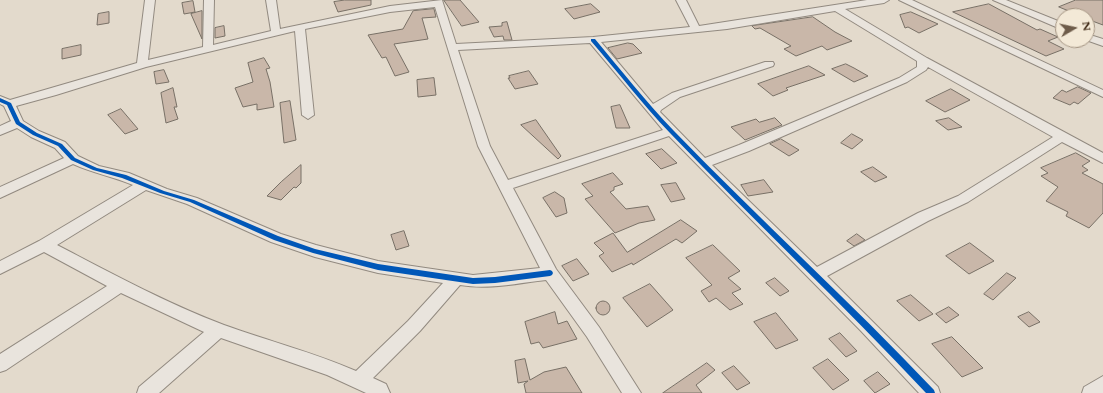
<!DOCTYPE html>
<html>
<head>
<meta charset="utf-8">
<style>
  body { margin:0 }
  #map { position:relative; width:1103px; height:393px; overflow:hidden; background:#e3dacc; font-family:Cardo,serif }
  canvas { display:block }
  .north { position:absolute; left:1055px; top:8px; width:40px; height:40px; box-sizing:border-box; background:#f3e9d7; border:1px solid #a59583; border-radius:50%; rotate:81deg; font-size:11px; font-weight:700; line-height:16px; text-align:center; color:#2f1804 }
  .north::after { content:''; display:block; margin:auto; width:14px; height:18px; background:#6e5c4a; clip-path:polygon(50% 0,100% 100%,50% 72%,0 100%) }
</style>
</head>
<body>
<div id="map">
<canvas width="1103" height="393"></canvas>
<div class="north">N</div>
</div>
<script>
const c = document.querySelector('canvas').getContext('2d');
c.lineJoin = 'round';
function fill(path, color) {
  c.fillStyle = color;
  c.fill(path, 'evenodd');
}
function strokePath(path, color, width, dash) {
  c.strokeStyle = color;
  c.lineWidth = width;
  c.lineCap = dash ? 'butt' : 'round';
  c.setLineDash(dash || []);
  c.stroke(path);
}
const building = new Path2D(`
  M345,0H371V5L338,12L334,2Z
  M444,0H460L479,22L462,26Z
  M1076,0H1103V25L1087,19V16H1081L1059,7Z
  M193,1L195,12L184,14L182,3Z
  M591,4L600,12L574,19L565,9Z
  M989,4L1037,30L1040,29L1058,37L1048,41L1064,49L1046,56L953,12Z
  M434,9L436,17L422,18L428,39L394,44L409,72L395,76L386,57L382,58L368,35L403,29L413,11Z
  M202,11V39L191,14Z
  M109,12V23L97,25L98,14Z
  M911,12L938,24L919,33L908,27L905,28L900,15Z
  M813,17L835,32L852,41L827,50L822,46L796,56L784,49L791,46L760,28L755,29L752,26Z
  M507,22L512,40H504L503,36L494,37L489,27L502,26V23Z
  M224,26L225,36L215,38V28Z
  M628,43L633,44L642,53L617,59L608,48Z
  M81,45V55L62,59V49Z
  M264,58L270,68L266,69L270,82L274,107L257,110V104L243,107L235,88L253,82L248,63Z
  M846,64L854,68L868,76L854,82L832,69Z
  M809,66L825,75L786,88L788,90L773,96L758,84Z
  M164,70L169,82L156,84L154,72Z
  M529,71L538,84L515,89L508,78H510L509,76Z
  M434,78L436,95L418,97L417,80Z
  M1078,87L1091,93L1078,104L1074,102L1070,105L1053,98L1062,90L1066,92Z
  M173,88L177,107H174L178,119L166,123L161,93Z
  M951,89L970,100L945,112L926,101Z
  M290,101L296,140L284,143L280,103Z
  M620,105L630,128H616L611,107Z
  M121,109L138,129L125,134L108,115Z
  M775,118L782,125L745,140L731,127L756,119L759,122Z
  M949,118L962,127L948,130L936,121Z
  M536,120L561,156L558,159L521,125Z
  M852,134L863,140L852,149L841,143Z
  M781,139L799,150L789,156L770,144Z
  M662,149L677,163L661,169L646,154Z
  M1076,153L1090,161L1082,166L1088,170L1082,173L1103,184V213L1089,228L1066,216L1068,212L1046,201L1058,187L1041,176L1048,173L1041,168Z
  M301,165V183L296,188L294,187L281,200L267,196L281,182Z
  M873,167L887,177L875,182L861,172Z
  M613,173L623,184L614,187V190L610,192L626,209L648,206L655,220L639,223L615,233L585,199L593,196L582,184Z
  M764,180L773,192L748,196L741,185Z
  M676,183L685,199L671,202L661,185Z
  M555,192L564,198L567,213L556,217L543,198Z
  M681,220L697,231L682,243L676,239L633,265L632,263L612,272L599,256L604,253L594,243L613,233L627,252Z
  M404,231L409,246L396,250L391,235Z
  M857,234L865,240L854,246L847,241Z
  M970,243L994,261L969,274L946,256Z
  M713,245L740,271L728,278L741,289L732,293L743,304L730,310L716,298L709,302L701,291L712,285L686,258Z
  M577,259L589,274L573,281L562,266Z
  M1007,273L1016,278L993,300L984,294Z
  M775,278L789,291L780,296L766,283Z
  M650,284L673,310L647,327L623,298Z
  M911,295L933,314L919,321L897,301Z
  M596 308a7 7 0 1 1 14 0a7 7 0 1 1-14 0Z
  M949,307L959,315L946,323L936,314Z
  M555,312L558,324L567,321L577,339L543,348L539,342L531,344L525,322Z
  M1029,312L1040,322L1029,327L1018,317Z
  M776,313L798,340L776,349L754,322Z
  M840,333L857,351L846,357L829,339Z
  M952,337L983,368L962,377L932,344Z
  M525,359L530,380L544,372L566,367L582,393H526L524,384L528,381L518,383L515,361Z
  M828,359L849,380L833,390L813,368Z
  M707,363L715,370L696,385L702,393H663Z
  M734,366L750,383L737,390L722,373Z
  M878,372L890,384L875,393L864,381Z`);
fill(building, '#c9b7a9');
strokePath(building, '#787066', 1);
const minor = new Path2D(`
  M145,0H155L148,60L203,47L204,0H214L213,45L271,31L266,0H276L280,29L390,6L442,0L456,44L593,37L690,27L676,0H686L699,26L867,0H889L884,3L845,9L927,58L1103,153V163L1062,142L968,202L928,221L827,276L938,387L940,393H919L861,331L669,136L513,188L556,269L599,327L641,393H622L587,337L546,280C518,283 489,290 460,285L420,331L373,378L386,384L390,393H366L327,375L221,338L159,393H137L139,387L204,332L121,293L6,370L0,372V354L107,286L44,252L0,274V261L39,241L133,185C114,177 93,173 73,164L0,198V187L64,158L55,148L31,137L17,128L0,135V126L11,121L4,106L0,104V96L10,100L137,63ZM435,7L478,146L540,268L473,275L378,261L316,245L281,234L197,198L167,189L129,173L99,166L78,156L65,142L39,131L23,121L16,106L56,95L146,67L295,31L302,115L308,119L314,115L305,29L390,12ZM835,11L917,61V67L899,78L739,145L705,158L665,117L660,112L661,110L680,97L773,66L774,64L773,62H765L672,93L653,104L601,42L727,29ZM590,43L663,130L508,180L490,146L458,50ZM928,67L1053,137L958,196L918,213L817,267L712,165L749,151L907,82L926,70ZM146,190L187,204L271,242L315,257L378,273L443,283L408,321L356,371C313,352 268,341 224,325C166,303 111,273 57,245Z
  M899,0H912L1103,90V97Z
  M993,0H1006L1063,23V30Z
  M1087,34L1103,39V46L1086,40Z
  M1103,376V393H1082L1084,387Z`);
strokePath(minor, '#928a80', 2);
fill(minor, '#e9e4dd');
fill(new Path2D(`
  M591,39H595C621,70 646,102 674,131C759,219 850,301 934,390L935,393H926C843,304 754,221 670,133C642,104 618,72 591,41Z
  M0,98L11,103L20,122L37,133L62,144L75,158L97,168L126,175L164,191L194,200L278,236L315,249L378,264L473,278L495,277L550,270L552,271L553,273L552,275L550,276L495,283L473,284L378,270L313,253L274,240L190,202L160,193L122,178L93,170L71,160L58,146L33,135L16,124L7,105L0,102Z`), '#0057b8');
</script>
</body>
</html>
